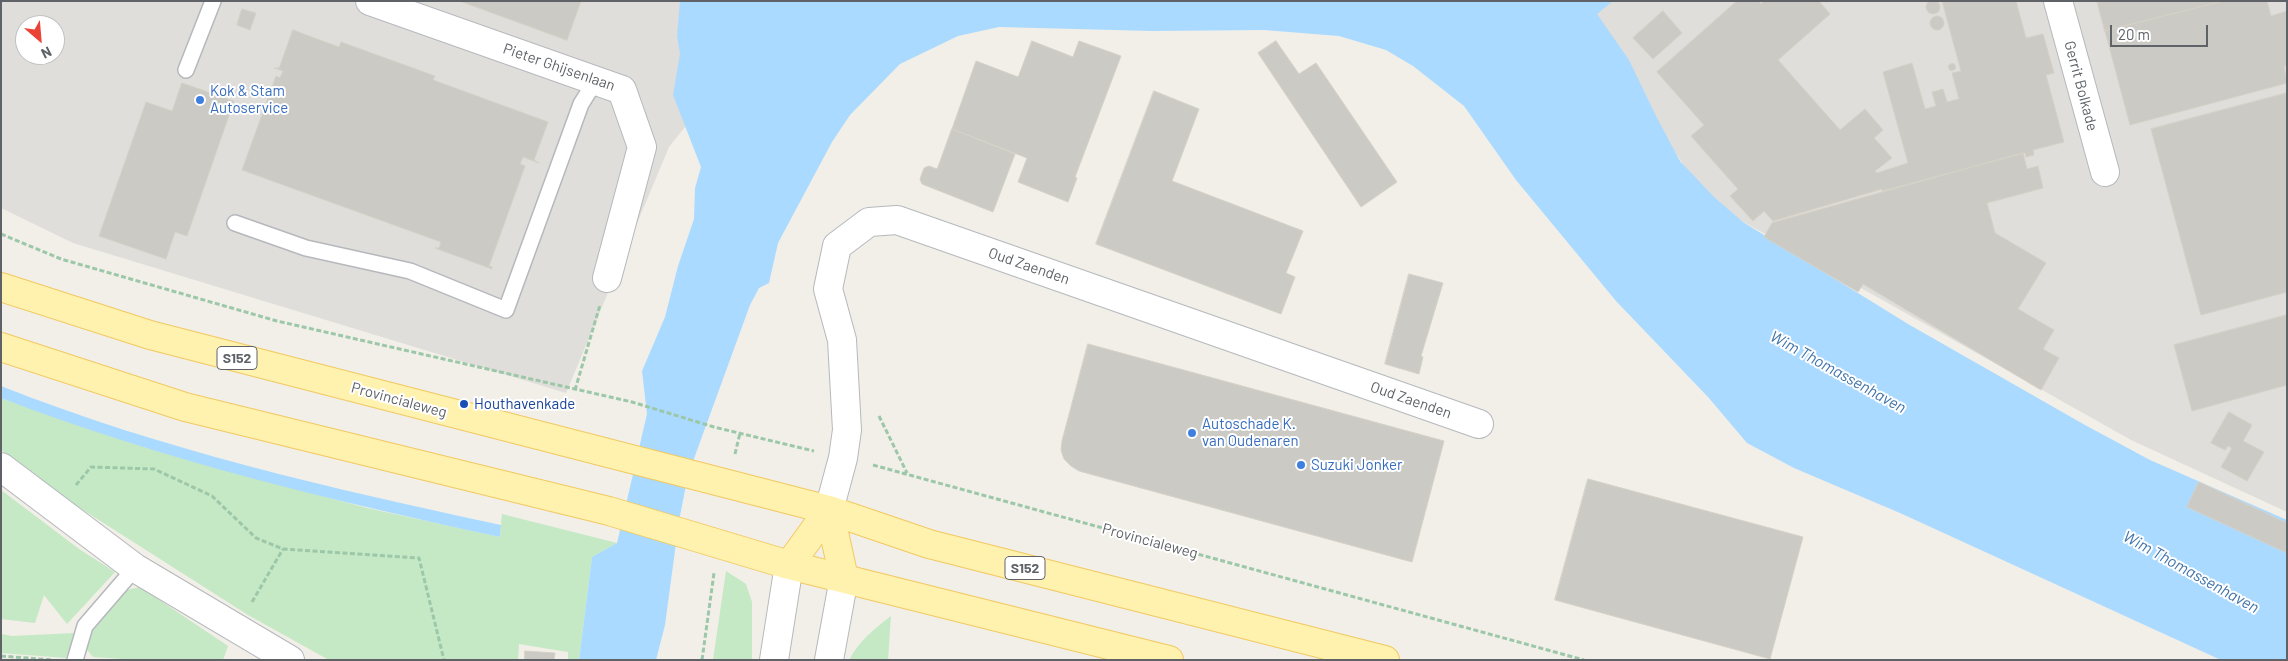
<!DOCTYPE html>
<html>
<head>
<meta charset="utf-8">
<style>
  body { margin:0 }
  #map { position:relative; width:2288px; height:661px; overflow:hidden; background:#f1efe8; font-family:Barlow,sans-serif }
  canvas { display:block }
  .frame { position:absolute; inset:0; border:2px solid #5f6368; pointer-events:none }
  .north { position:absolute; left:15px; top:15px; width:50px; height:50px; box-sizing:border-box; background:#fff; border:1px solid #bfc1c3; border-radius:50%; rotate:153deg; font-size:14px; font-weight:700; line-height:20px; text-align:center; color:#5f6368 }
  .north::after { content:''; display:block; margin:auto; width:18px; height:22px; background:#ea4335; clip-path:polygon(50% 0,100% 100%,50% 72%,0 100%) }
  .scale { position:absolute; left:2110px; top:25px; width:98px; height:22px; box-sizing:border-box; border:2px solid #5f6368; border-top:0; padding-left:6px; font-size:15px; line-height:18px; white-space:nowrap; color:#5f6368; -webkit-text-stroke:4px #fff; paint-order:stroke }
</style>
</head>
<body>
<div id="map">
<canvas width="2288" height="661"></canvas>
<div class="frame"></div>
<div class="north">N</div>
<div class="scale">20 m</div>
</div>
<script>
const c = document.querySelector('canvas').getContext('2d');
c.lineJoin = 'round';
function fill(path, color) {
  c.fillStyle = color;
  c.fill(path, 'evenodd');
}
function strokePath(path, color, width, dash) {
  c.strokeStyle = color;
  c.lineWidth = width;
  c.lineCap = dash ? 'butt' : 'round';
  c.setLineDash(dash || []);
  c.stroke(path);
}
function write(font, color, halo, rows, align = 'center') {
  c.font = font + ' Barlow,sans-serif';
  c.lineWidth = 4;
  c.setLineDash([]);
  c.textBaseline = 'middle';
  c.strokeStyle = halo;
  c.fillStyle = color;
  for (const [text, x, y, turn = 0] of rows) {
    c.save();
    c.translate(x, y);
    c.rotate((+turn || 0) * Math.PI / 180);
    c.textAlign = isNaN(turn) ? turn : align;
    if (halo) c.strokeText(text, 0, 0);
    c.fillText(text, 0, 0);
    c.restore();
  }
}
fill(new Path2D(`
  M1,1H786L669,147L566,393L73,243L1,208ZM25,25H55V55H25Z
  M1571,1H2287V512L2131,440L1710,203Z`), '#e0deda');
fill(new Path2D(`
  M1,398L144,447L259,479L367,508L500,537L502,514L617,543L592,557L579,660H568V652L519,644L518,660H329L248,615L69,501L4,452L1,450Z
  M1,490L79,549L115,572L67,624L44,595L35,623L1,619Z
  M726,571L746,584L752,602V660H713Z
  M140,587L228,646L223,660H139L93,657L83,645L94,620L122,591Z
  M891,616L888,660H849C859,641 874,629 891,616Z
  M75,633L66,658L1,653V634L12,636Z`), '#c5e8c5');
fill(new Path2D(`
  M680,1H1613L1597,14L1629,60L1657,118L1680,161L1714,197L1743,222L1908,324L2085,425L2150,460L2287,520V660H2221L1900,513L1794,468L1747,443L1708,397L1616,301L1516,180L1464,106L1413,66L1386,50L1339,36L1264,30L1152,31L999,27L958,36L900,64L850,115L832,142L778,243L769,283L759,288L750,305L688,475L679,521L665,625L656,660H579L592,557L617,543L647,414L642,371L665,317L678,266L694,219L695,188L701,167L673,95L680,54L677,36Z
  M1,386C162,450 333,489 501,525L500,537C332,501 163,460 1,398Z`), '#aadaff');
const building = new Path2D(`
  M1926 7a7 7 0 1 1 14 0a7 7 0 1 1-14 0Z
  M460,1H581L567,40Z
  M1737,1H1759L1761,4L1764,1H1819L1830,14L1778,60L1840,130L1865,109L1883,130L1874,138L1892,158L1875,171L1877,173L1908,163L1883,72L1912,63L1925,109L1936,106L1932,92L1943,89L1947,102L1959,99L1952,73L1961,71L1942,1H2016L2026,38L2043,34L2054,73L2046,75L2064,142L2033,150L2034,155L2026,157L2025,153L1882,191V189L1773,221L1764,211L1753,221L1730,196L1738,189L1691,136L1704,125L1657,72Z
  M2097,1H2223L2105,31Z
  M2223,1H2267L2271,16L2287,11V66H2284L2287,83L2130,125L2105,31Z
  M242,9L256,13L250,30L237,25Z
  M1663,11L1682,33L1653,59L1633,38Z
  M1930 23a7 7 0 1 1 14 0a7 7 0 1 1-14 0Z
  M293,30L339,47L341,42L435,76L433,80L548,122L534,160L539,163L523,157L520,164L525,166L489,266L492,267V269L435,248H439L441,242L242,170L276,76L280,78L283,71L274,68H279Z
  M1032,41L1073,57L1079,41L1121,56L1075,177L1077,178L1068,202L1018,182L1027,158L952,129L976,61L1018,77Z
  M1276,41L1299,74L1316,63L1397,182L1361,207L1258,53Z
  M1948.5 67a3.5 3.5 0 1 1 7 0a3.5 3.5 0 1 1-7 0Z
  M182,83L234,101L187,236L175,232L166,259L99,236L146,102L172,111Z
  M1154,91L1199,109L1172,181L1303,231L1286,273L1295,277L1281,314L1096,244Z
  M2287,93V292L2201,315L2151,129Z
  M952,129L1015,154L993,212L922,184L920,179L924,168L929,166L937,169Z
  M2023,153L2027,169L2038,166L2043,188L1987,203L1995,233L2046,263L2018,309L2054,330L2043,349L2059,358L2041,390L1863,284L1858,292L1764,237L1772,223Z
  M1409,274L1443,283L1421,356L1423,357L1419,374L1385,364Z
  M2287,315V385L2192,411L2174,345Z
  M1088,344L1444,441L1412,562L1079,471L1071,466L1064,459L1061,450L1062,441Z
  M2229,412L2252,425L2243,441L2264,452L2247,481L2221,467L2232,448L2228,446L2225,450L2211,443Z
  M1588,479L1803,537L1770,659L1555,600Z
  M2199,482L2287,523V553L2187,507Z
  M525,651L555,653L554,660H525Z`);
fill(building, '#cccac5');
strokePath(building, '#d6d1c6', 1);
const lane = new Path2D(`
  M186,70L213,1
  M235,223L306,248L410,271L506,310L581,104L596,80
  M75,660L85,626L135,568`);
const street = new Path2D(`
  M370,1L622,90L642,147L607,278
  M2058,1L2105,172
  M1,467L135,568L290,660
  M829,510L843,458L847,430L842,340L828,289L837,246L869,222L897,220L1479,424
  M774,660L789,565
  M829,660L844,578`);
const primary = new Path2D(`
  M1,287L150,335L829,510L929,544L1385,660
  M1,347L185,407L609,511L789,565L1169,660
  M829,510L844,578
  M789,565L829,510`);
strokePath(lane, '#b5b8bc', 18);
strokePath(street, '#b5b8bc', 30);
strokePath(primary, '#f2c960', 30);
strokePath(new Path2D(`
  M1,234L61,259L277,321L632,402L714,427L814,451
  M575,390L600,305
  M879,416L907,473
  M735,454L740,433
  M873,465L1584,660
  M76,485L91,467L154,469L212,496L256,538L283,549L419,558L444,660
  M252,602L283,549
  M1,656L53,660
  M702,660L714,573`), '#9cc7a9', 3, [5, 2.5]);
strokePath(lane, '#fff', 15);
strokePath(street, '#fff', 28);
strokePath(primary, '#fff2af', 28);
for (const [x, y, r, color] of [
  [200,100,5,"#3f7fe0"],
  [464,404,5,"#1a4fb4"],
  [1192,433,5,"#3f7fe0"],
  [1301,465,5,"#3f7fe0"]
]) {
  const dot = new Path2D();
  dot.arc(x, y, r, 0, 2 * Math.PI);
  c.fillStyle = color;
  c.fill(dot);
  strokePath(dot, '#fff', 2);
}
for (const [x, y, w] of [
  [237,358,40],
  [1025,568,40]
]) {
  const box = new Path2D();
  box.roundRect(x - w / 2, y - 11.5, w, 23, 4);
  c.fillStyle = '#fff';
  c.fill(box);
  strokePath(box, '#5f6368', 1);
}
write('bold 14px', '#5f6368', null, [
  ["S152",237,358],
  ["S152",1025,568]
]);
write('15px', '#5f6368', '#fff', [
  ["Pieter Ghijsenlaan",559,67,19],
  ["Gerrit Bolkade",2081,86,75],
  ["Oud Zaenden",1029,266,19],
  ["Provincialeweg",399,400,15],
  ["Oud Zaenden",1411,400,19],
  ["Provincialeweg",1150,541,15]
]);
write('15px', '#366cbe', '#fff', [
  ["Kok & Stam",210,91],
  ["Autoservice",210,108],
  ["Autoschade K.",1202,424],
  ["van Oudenaren",1202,441],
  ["Suzuki Jonker",1311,465]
], 'left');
write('15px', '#164399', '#fff', [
  ["Houthavenkade",474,404]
], 'left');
write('italic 16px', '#4174aa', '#fff', [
  ["Wim Thomassenhaven",1838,372,29],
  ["Wim Thomassenhaven",2191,572,29]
]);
</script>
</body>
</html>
